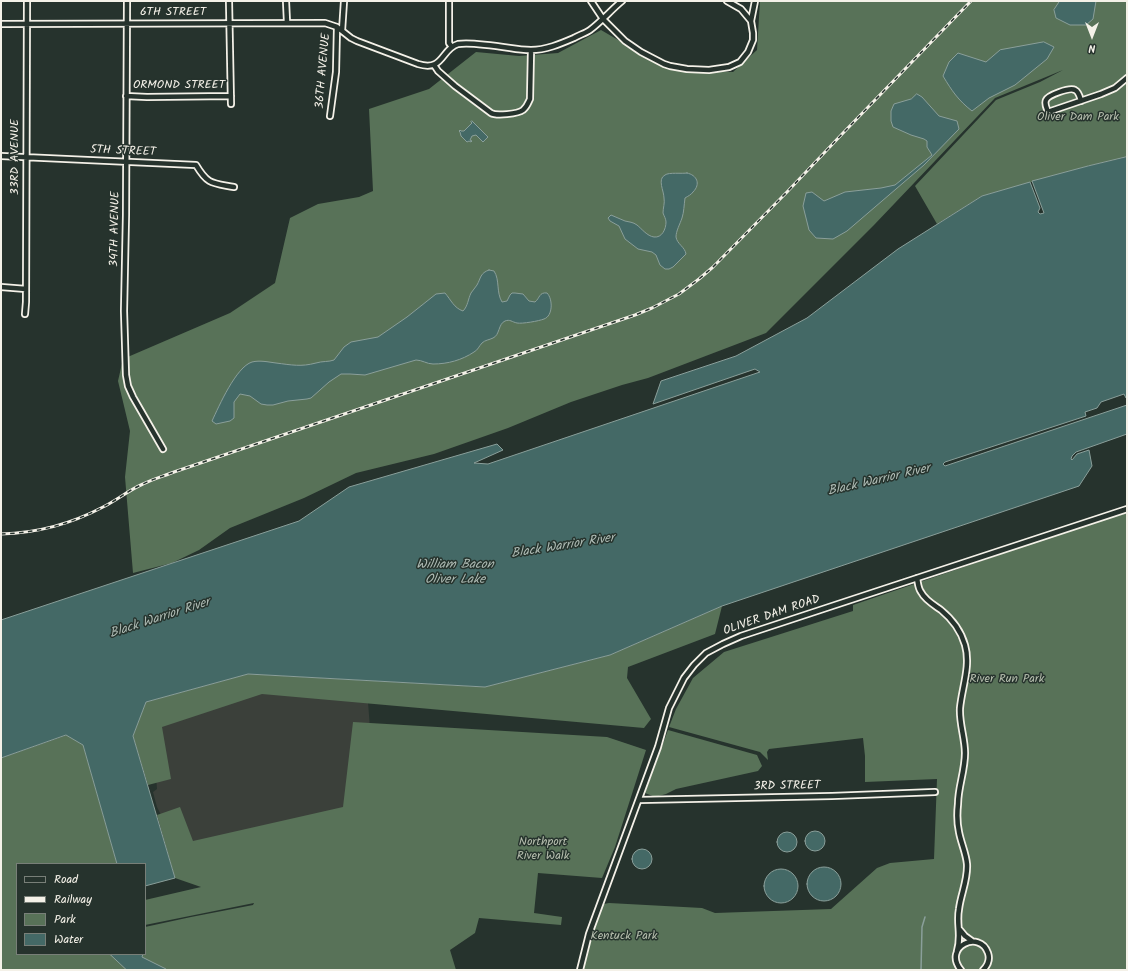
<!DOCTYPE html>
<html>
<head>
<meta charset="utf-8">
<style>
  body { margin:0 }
  #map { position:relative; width:1128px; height:971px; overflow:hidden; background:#26332d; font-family:Kalam,sans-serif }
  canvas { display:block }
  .frame { position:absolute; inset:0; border:2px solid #f4f1e8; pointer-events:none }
  .legend { position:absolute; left:16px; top:863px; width:130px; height:92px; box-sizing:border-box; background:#26332d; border:1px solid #787f78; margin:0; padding:5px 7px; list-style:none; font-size:12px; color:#f4f1e8 }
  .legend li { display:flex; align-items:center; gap:8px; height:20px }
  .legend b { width:20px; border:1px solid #787f78 }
  .north { position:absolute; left:1072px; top:16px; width:40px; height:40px; -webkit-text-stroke:3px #26332d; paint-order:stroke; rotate:180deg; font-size:11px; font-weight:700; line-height:16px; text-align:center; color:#f4f1e8 }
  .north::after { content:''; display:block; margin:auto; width:14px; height:18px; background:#f4f1e8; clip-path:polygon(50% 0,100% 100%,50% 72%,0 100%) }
</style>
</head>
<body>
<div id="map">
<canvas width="1128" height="971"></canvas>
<div class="frame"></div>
<ul class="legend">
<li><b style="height:5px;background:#26332d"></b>Road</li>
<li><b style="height:5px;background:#f4f1e8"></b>Railway</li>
<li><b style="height:11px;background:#587258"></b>Park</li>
<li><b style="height:11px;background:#446966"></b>Water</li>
</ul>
<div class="north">N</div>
</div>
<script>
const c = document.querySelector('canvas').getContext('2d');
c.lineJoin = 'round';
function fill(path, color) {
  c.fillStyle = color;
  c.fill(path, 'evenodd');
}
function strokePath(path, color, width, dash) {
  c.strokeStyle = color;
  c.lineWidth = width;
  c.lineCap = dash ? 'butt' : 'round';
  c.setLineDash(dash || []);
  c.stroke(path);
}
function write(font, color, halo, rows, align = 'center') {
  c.font = font + ' Kalam,sans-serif';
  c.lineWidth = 3;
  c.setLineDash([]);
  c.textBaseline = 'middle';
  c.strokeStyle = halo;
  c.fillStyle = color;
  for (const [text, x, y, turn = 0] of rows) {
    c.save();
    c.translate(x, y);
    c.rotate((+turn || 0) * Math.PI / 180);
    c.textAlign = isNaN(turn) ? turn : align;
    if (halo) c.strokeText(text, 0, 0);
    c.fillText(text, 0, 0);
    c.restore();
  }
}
fill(new Path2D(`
  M251,671L367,689L377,820L182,864L169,831L157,807L153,792L157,789L151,708Z`), '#3b403a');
fill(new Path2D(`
  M760,1H1127V157L1088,166L982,196L937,224L915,186L996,100L1040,82L1063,70L995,98L874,225L766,333L648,378L622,385L571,402L508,428L434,454L356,473L304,498L230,528L199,550L172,563L133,573L125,477L130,431L118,381L123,359L230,313L275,283L290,218L318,204L359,197L373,191L369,109L429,89L476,52L519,56L558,53L601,30L668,69L733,72L757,50Z
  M1127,513V970H580L599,905L609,903L702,908L715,913L831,909L877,868L890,863L934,859L937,779L865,782V756L863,738L769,749L767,752L768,760L760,752L669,727L676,709L693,678L724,652L853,611V605L1089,524Z
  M722,606L715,634L628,667L627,678L651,719L644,728L262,694L162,727L171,779L148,785L133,736L146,702L248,674L485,687L610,655Z
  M353,722L607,737L646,750L615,847L602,878L538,873L534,913L562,917L561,925L479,918L475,933L450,950L456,970H1V758L67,735L83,745L117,864H17V954H145V927L191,917L253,905L254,903L145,925V900L201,887L175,878L157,815L180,807L193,841L343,807Z
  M668,730L757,755L762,766L758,771L676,789L666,794L655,797L645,793Z`), '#587258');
const water = new Path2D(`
  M1060,1H1096L1093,19L1086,25H1070L1056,18L1054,10Z
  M1044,42L1054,47L1047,59L1015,85L989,98L972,111C958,100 952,91 943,76L949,62L958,53L986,62L1000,50Z
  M917,94L922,97L939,116L957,121L959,129L924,165L847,231L833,239L816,238L809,230L803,206L806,193L812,192L824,201L845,192L881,188L895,185L932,155L927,147V141L924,139L911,135L893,127L891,121V111L894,104L911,99Z
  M472,121L488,137L483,142L476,135L472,136L470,140L472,141L471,142L469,141L467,142L461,136L460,132L459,131L460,130L461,131H464L472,123L471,122Z
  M1127,157V398H1126L1124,394L1101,402L1097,408L1085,412L1086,416L945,462L943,464L945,466L1127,405V434L1076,452L1072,456L1071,459L1072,460L1077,454L1089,450L1092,466L1079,486L722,606L610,655L485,687L248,674L146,702L133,736L175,878L145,886V864H117L83,745L66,735L1,758V620L299,521L349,487L497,444L503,450L474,463L488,464L760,372L755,369L653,404L661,381L736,356L807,318L898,249L982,196L1030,182L1040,208L1038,212L1040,214L1044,213L1032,181L1088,166Z
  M687,173C697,175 701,184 693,192C691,195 688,196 685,198C684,205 684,212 682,218C680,224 676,231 676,237C677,244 685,247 686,254L673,267L669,269H665L660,265L656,255L652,252L638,249L625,239L619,226L610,221L608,218L611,215C616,217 620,219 625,221C629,222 633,222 637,225C642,229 647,236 654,237C662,238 666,229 666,222C666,219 664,216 663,213C663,208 665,203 664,198C664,191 657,179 665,175C669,172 682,174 687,173Z
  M489,270L494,271C500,280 496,292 502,302L507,301L510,295L512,293H515L523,294L529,301L535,302C540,298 539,292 547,293C553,299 553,316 544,319C539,321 522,324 517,323C512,322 510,319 505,321C498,324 500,335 493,338C489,340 485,340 482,343C479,346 478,350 474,352C462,360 448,364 433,364C427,364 422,360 416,360L365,375L350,374H341L329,382L311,398L307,399L288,401L273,405H267L261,404L250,396L240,394L234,402V418L230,421L216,424L212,421C219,406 236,367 252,362C260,360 268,362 276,363C292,365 301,367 316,363C322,361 329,362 334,360L344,347L351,342L378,337L407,317L436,294L445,293C451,300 454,308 463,311C468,306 468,299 471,293C473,290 475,288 477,285C481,278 480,273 489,270Z
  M805 841a10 10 0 1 1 20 0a10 10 0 1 1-20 0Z
  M777 842a10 10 0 1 1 20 0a10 10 0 1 1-20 0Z
  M632 859a10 10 0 1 1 20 0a10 10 0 1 1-20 0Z
  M807 884a17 17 0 1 1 34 0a17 17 0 1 1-34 0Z
  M764 886a17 17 0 1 1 34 0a17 17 0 1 1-34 0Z
  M110,954H143L142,957L166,969L165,970H127Z`);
fill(water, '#446966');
strokePath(water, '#8a9f9a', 1);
strokePath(new Path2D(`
  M921,970L922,927L925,917`), '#8a9f9a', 1.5);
const street = new Path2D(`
  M127,1L126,215L124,311L126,375L128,386L133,397L163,449
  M229,1L231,104
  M286,1L287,22
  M449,1V43L452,47
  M591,1L603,19L625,41L641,52L664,64L670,66L687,69L709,70L729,67L740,62L748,52L753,40V33L751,21L741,9L727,1
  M751,21L755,1
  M1,24L325,23L337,27L351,38L357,41L418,64C444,72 441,49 458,44C469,42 497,46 510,48C516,49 524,50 531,50C546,50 560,44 574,38C579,35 586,33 590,30C602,21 611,10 622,1
  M342,31L344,1
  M434,65L438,71L455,86L491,113C496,116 518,114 523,110C527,107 528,103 530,99L531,50
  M126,96L147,97L231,96
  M1081,101C1080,97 1079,92 1075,90C1070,87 1048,95 1046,100C1044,104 1047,109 1048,112L1101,94L1115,88L1127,78
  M330,116L336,72L337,27
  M1,156L196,165C208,185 212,183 234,187
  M1,287L26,289
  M25,314L26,302L27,1
  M917,578C918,583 918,588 921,592C925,600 934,605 941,610C952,619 961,631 965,645C971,666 962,687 960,708C959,723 965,738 965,753C965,771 958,787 958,804C957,813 957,823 959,832C961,843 966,853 967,864C968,880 961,893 959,909C956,924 962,935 957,951
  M639,800L832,796L935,792
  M960,930L965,936L972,941
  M580,970L589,934L658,747L669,708L684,678L694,665L706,653L723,644L741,636L1127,509
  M961,970C942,947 980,929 988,953C990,959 988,965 983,970`);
strokePath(street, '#f4f1e8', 8);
strokePath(street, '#26332d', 4.5);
const rail = new Path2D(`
  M1,534C38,533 71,524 103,507C117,500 129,490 143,484C153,479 164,476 174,472L635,315L652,308L679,294L699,279L713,267L787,192L844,132L971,1`);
strokePath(rail, '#f4f1e8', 3);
strokePath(rail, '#26332d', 1.5, [4.5]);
write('12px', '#f4f1e8', '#26332d', [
  ["6TH STREET",173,13],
  ["36TH AVENUE",324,71,-85],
  ["ORMOND STREET",179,86],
  ["5TH STREET",123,152,2],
  ["33RD AVENUE",16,157,-90],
  ["34TH AVENUE",116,229,-89],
  ["OLIVER DAM ROAD",772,616,-19],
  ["3RD STREET",787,787,-1]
]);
write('12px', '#b6beae', '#26332d', [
  ["Oliver Dam Park",1078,118],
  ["River Run Park",1007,680],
  ["Northport",543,843],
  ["River Walk",543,857],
  ["Kentuck Park",624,937]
]);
write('italic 13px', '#aebbb4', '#26332d', [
  ["Black Warrior River",879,481,-13],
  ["Black Warrior River",563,547,-9],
  ["William Bacon",455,566],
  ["Oliver Lake",455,581],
  ["Black Warrior River",160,619,-18]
]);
</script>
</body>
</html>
